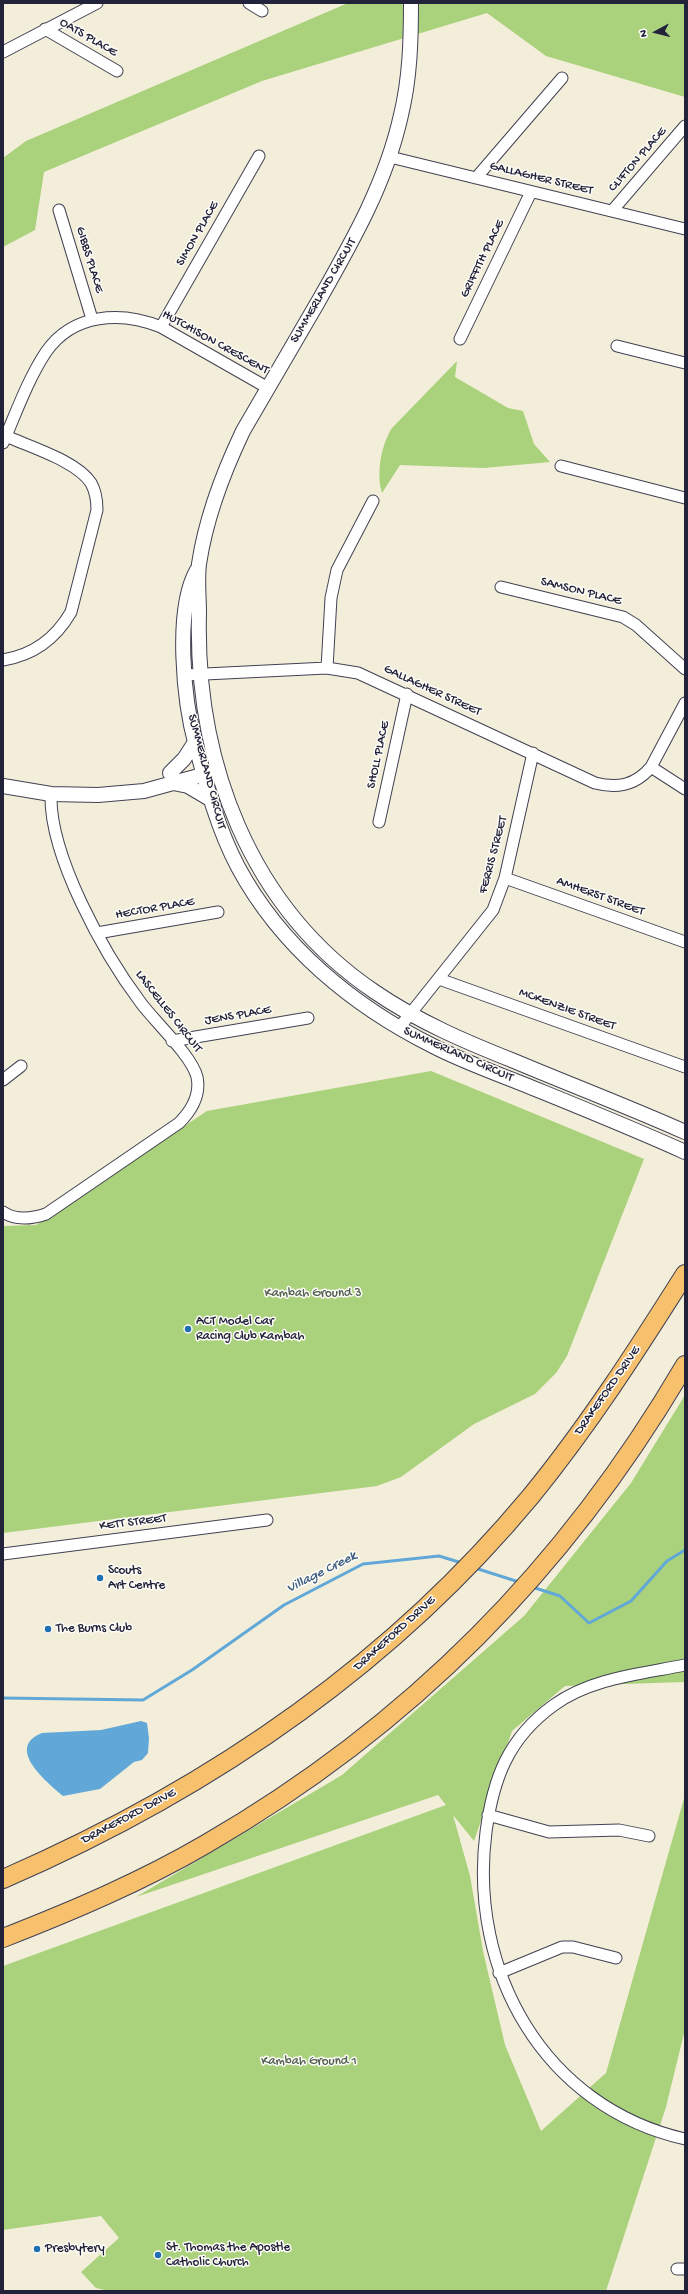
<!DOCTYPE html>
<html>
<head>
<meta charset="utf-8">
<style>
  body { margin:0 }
  #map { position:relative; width:688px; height:2294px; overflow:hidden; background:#f3eed9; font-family:"Gochi Hand",sans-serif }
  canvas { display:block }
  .frame { position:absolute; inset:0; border:4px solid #22223b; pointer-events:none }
  .north { position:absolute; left:636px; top:12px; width:40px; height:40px; -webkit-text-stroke:3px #fdfcf7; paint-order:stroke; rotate:263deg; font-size:11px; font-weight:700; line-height:16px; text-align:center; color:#22223b }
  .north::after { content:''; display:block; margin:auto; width:14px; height:18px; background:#22223b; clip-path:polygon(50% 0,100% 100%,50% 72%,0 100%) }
</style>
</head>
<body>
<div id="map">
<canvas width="688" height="2294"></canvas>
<div class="frame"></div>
<div class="north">N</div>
</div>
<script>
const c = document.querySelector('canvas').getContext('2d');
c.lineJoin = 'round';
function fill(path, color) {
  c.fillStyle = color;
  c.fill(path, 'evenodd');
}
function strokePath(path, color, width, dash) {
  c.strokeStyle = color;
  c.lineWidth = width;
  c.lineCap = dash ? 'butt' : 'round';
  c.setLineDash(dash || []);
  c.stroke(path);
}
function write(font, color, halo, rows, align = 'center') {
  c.font = font + ' "Gochi Hand",sans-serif';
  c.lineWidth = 3;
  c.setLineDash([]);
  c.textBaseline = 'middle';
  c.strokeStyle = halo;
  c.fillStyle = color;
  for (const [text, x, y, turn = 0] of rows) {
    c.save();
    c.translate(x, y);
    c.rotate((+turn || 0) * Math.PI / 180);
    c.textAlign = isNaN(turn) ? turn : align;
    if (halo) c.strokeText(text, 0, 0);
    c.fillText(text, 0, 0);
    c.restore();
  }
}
fill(new Path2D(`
  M348,3H685V97L546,56L487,13L262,81L44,172L35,230L3,247V158L26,141Z
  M457,361L455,377L508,408L523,411L534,444L550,462L484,468L400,465L382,493C376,474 381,445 392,428Z
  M431,1071L644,1159L567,1356L556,1373L535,1394L474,1424L401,1477L377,1486L3,1533V1226L36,1225L207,1111Z
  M685,1395V1682L565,1686L512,1731L474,1841L453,1815L470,1876L483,1951L505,2045L541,2131L606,2073L685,1795V2029L666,2107L606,2291H109L96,2288L81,2272L119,2238L101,2216L3,2230V1966L446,1805L438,1795L136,1897L342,1775L524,1616L631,1483Z`), '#aad17b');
fill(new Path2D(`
  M141,1721L147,1723L149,1738L148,1753L142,1760L134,1762L100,1789L63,1796C48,1783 4,1748 42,1733L101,1730Z`), '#61a8d8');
strokePath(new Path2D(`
  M475,1568L519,1582
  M532,1587L560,1596L589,1623L631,1601L667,1561L685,1550
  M3,1698L143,1700L192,1670L284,1605L363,1564L439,1556L462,1563`), '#61a8d8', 3);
const minor = new Path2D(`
  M249,3L262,11
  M45,29L117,71
  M3,52L97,3
  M390,157L685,229
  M476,178L562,78
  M59,210L92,319
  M612,211L685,126
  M161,327L259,156
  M460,339L531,192
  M617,346L685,363
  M3,443C16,413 28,379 46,352C73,313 121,311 161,327L268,388
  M561,466L685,498
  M501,587L623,617L636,625L685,669
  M3,660C34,655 56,638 71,612L97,510C97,501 96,492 91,483C77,461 30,447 6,436
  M327,668L331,598L337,570L373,501
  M185,675L327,668L358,673L595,783C618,789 636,785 651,767L685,703
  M651,767L685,789
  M379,822L407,694
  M505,878L685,942
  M97,933L218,912
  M439,979L685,1067
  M399,1028L493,910L505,878L533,753
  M172,1041L308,1018
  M3,1080L21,1066
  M3,1212C16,1221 31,1219 46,1214L179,1123C191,1111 201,1096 197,1077C192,1056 155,1022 141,1003C104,954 49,855 51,794
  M3,1554L267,1520
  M685,1665C641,1674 591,1678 554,1705C508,1738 493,1779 486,1832C468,1971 544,2107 685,2139
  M488,1815L549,1832L619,1830L649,1836
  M499,1973L562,1947H573L616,1958
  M677,2269H685`);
const tertiary = new Path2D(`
  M411,3C411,40 410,78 401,115C386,183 352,242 318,302C293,345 268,388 243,431C223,473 206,517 199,564C197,580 199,597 199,613C195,761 249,907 375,992C419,1022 466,1042 514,1061C571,1085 629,1107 685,1132
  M197,570C174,610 184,703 196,746C207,788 218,829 238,867C281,947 353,1006 433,1046C462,1061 493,1072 523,1084C577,1106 632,1128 685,1152
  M170,773L184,759L195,742
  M173,783L188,786L210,799
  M3,786L51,794L98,795L144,791L213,772`);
const trunk = new Path2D(`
  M3,1879C206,1791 389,1667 531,1496C588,1426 637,1350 685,1274
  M3,1938C72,1911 141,1882 206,1844C410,1726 566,1568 685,1365`);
strokePath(minor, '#414153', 13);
strokePath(tertiary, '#414153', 16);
strokePath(trunk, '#414153', 20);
strokePath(minor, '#fff', 11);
strokePath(tertiary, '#fff', 14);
strokePath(trunk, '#f7c06c', 18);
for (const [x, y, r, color] of [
  [188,1329,4,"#1f6fb2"],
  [100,1578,4,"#1f6fb2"],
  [48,1629,4,"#1f6fb2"],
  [37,2249,4,"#1f6fb2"],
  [158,2255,4,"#1f6fb2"]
]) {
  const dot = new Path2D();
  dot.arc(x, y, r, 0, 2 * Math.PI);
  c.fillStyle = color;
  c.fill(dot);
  strokePath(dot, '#fdfcf7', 1.5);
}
write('13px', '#22223b', '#fdfcf7', [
  ["OATS PLACE",88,38,30],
  ["CLIFTON PLACE",638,160,-49],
  ["GALLAGHER STREET",541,179,14],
  ["SIMON PLACE",198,234,-60],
  ["GRIFFITH PLACE",483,259,-64],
  ["GIBBS PLACE",89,260,73],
  ["SUMMERLAND CIRCUIT",324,291,-60],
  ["HUTCHISON CRESCENT",215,343,29],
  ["SAMSON PLACE",581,592,14],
  ["GALLAGHER STREET",432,691,25],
  ["SHOLL PLACE",379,755,-78],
  ["SUMMERLAND CIRCUIT",206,772,75],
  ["FERRIS STREET",494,855,-75],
  ["AMHERST STREET",600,897,20],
  ["HECTOR PLACE",155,909,-10],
  ["MCKENZIE STREET",567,1010,20],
  ["LASCELLES CIRCUIT",168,1012,52],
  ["JENS PLACE",238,1016,-10],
  ["SUMMERLAND CIRCUIT",458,1055,24],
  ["DRAKEFORD DRIVE",608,1391,-55],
  ["KETT STREET",133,1523,-7],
  ["DRAKEFORD DRIVE",395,1634,-42],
  ["DRAKEFORD DRIVE",129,1817,-28]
]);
write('13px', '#525f51', '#fdfcf7', [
  ["Kambah Ground 3",313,1294],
  ["Kambah Ground 1",309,2062]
]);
write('13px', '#22223b', '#fdfcf7', [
  ["ACT Model Car",196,1322],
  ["Racing Club Kambah",196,1337],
  ["Scouts",108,1571],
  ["Art Centre",108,1586],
  ["The Burns Club",56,1629],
  ["St. Thomas the Apostle",166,2248],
  ["Catholic Church",166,2263],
  ["Presbytery",45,2249]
], 'left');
write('italic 14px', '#3e5e82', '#fdfcf7', [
  ["Village Creek",322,1573,-27]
]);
</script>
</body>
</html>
